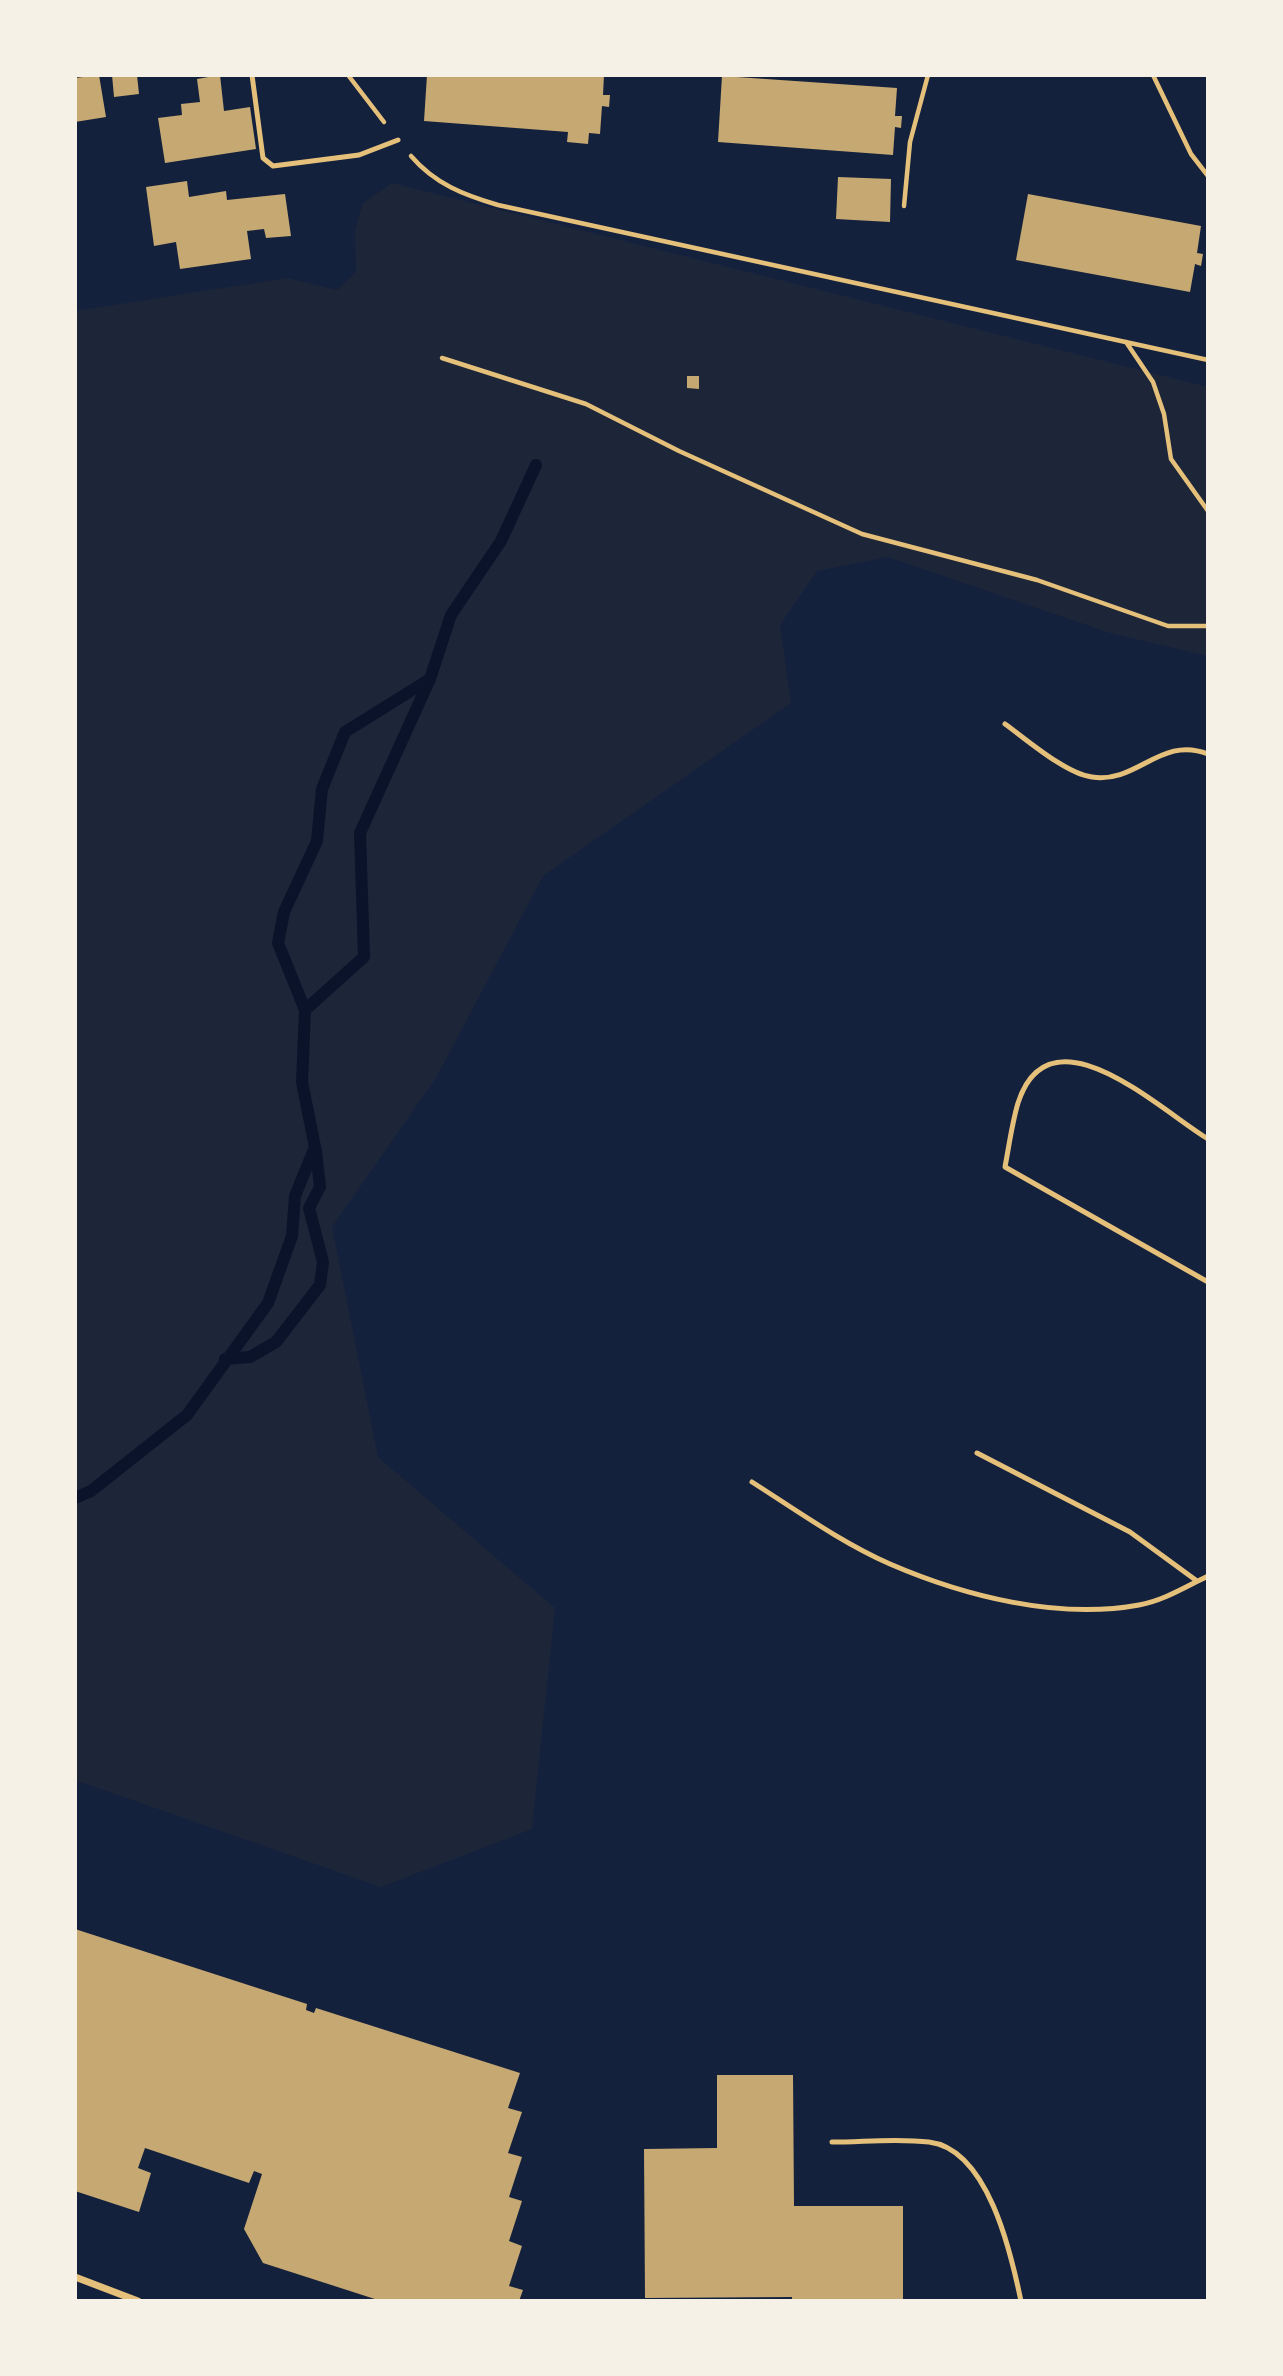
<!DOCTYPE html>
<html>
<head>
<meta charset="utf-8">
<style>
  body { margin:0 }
  #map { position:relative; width:1283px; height:2376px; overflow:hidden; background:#14213d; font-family:"Titillium Web",sans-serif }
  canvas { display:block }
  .frame { position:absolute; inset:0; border:77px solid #f6f1e7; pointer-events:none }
</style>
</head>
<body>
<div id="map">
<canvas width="1283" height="2376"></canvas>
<div class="frame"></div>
</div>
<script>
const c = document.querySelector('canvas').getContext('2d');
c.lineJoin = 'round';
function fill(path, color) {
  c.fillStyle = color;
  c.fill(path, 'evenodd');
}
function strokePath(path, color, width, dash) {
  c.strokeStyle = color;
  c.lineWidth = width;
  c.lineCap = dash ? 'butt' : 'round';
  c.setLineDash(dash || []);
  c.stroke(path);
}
fill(new Path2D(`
  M392,183L1208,387V656L1110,633L888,557L817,571L780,625L791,703L543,876L436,1078L332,1227L378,1457L555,1608L532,1829L381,1887L75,1780V311L287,278L337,290L356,272L355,230L363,203Z`), '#1d2539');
strokePath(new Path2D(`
  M305,1010L364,957L360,833L430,679
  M225,1359L250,1357L276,1342L320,1285L323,1262L309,1208L320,1187L316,1151
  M75,1498L91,1491L187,1415L268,1303L292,1236L295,1196L315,1147L302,1082L305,1010L278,943L284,912L317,841L322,789L345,732L430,679L451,615L501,541L536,465`), '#0b132b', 12);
fill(new Path2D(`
  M99,75L106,117L75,122V78Z
  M112,75H137L139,94L114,97Z
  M220,75L224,111L250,107L256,149L165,163L158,118L182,115L181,104L200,102L197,79Z
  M427,75H604L603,95H610L609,107L602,106L600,134L589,133L588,144L567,142L568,132L424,121Z
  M722,76L897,88L895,116H902L901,128L895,127L893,155L718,142Z
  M838,177L891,179L890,222L836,219Z
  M187,181L189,197L226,191L227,200L285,194L291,236L266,238L264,229L247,231L251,259L180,269L176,242L154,246L146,187Z
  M1028,194L1201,226L1197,253L1203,254L1201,266L1195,264L1190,292L1016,260Z
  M687,376H699V389L687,388Z
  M75,1929L307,2004L306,2010L314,2013L316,2008L520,2073L508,2108L522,2112L508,2153L522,2157L509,2197L522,2201L509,2241L522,2246L509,2286L523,2290L519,2301H381L263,2263L244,2229L262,2174L254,2171L249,2183L145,2148L138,2168L151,2173L139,2212L75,2191Z
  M717,2075H793L794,2206H903V2301H792V2297L645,2298L644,2149L717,2148Z`), '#c6a872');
strokePath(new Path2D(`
  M348,75L384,122
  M1153,75L1191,154L1208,176
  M411,156C435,184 464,195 498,205L1208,360
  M904,206L910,142L928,75
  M1126,342L1153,382L1164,414L1171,459L1208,511
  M442,358L586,404L679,451L862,534L1037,580L1168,626H1208`), '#e5c07b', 4.5);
strokePath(new Path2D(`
  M252,75L263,158L273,166L359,155L398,140
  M1005,724C1026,739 1066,774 1092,777C1137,784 1161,735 1208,754
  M1208,1139C1161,1111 1050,1004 1018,1103C1012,1123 1009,1146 1005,1167L1208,1282
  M977,1453L1130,1532L1197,1581
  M752,1482C796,1510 842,1543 890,1564C964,1596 1058,1620 1139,1605C1163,1601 1187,1586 1208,1576
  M832,2142C863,2142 897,2138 929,2142C988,2149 1011,2253 1021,2301`), '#e5c07b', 5);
strokePath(new Path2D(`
  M75,2277L138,2301`), '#e5c07b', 7);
</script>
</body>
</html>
